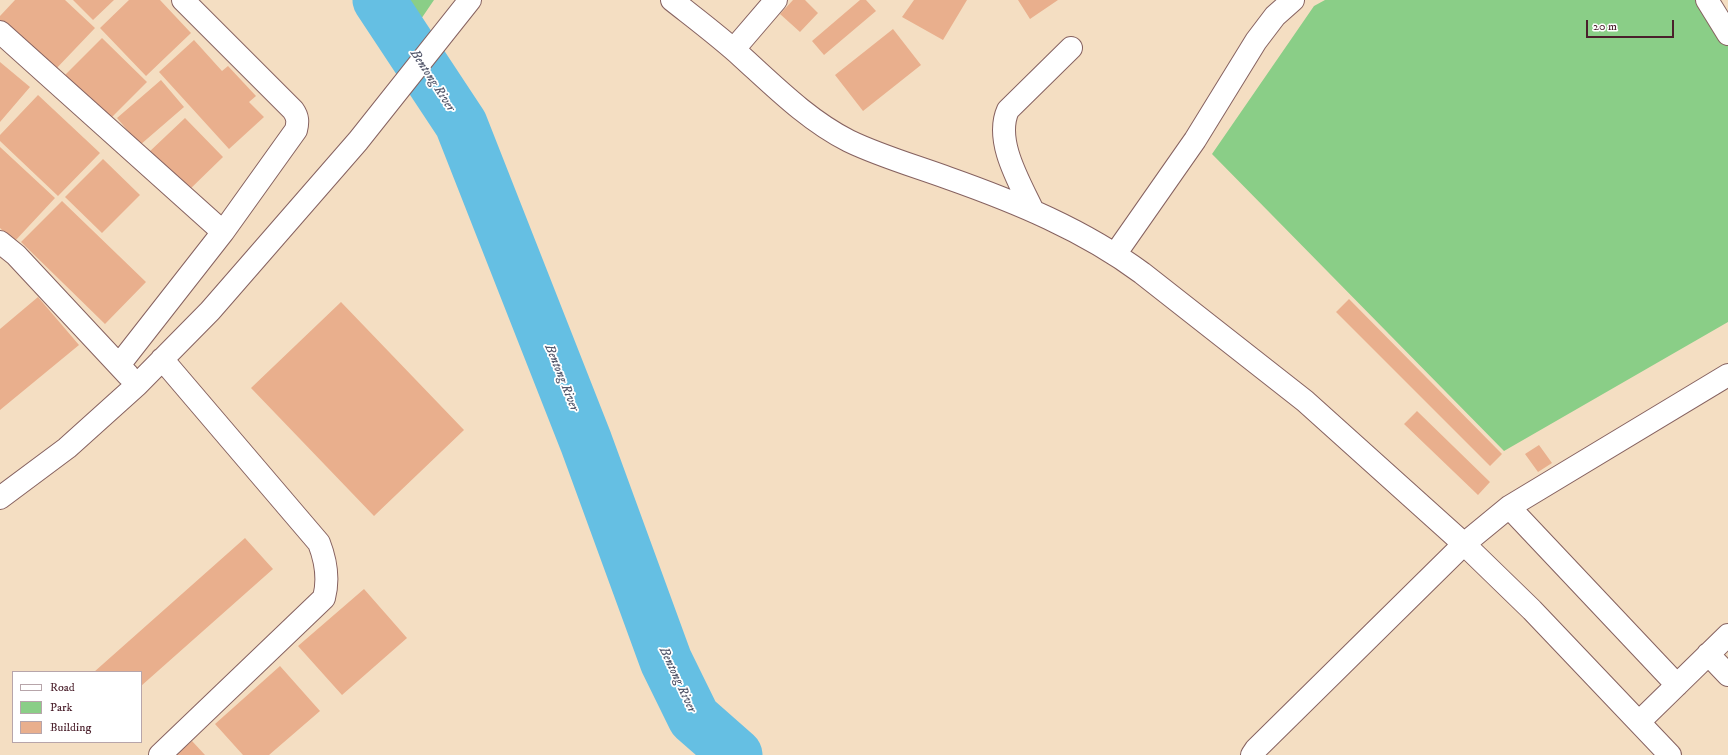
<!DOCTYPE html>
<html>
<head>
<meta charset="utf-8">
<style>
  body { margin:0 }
  #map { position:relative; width:1728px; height:755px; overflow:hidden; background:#f4dec2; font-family:"IM FELL DW Pica",serif }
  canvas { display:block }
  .legend { position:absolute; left:12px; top:671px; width:130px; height:72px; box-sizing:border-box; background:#fff; border:1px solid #b7a5aa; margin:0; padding:5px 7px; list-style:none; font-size:12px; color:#4a1f2b }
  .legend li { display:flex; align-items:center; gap:8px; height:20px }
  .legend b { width:20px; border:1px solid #b7a5aa }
  .scale { position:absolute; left:1586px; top:20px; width:88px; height:18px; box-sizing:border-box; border:2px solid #4a1f2b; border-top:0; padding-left:5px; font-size:12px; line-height:14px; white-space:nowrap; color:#4a1f2b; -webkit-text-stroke:3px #fff; paint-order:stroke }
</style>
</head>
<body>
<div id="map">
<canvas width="1728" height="755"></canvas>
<ul class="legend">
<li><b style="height:5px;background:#fff"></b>Road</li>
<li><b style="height:11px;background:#8ace87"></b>Park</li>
<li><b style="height:11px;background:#e9af8d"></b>Building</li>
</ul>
<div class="scale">20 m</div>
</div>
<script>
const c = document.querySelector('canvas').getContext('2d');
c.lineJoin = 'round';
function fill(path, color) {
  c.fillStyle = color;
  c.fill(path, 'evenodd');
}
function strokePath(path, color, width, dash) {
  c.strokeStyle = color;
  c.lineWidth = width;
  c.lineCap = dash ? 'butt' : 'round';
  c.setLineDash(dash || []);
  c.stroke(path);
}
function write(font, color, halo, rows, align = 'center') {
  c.font = font + ' "IM FELL DW Pica",serif';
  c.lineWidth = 3.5;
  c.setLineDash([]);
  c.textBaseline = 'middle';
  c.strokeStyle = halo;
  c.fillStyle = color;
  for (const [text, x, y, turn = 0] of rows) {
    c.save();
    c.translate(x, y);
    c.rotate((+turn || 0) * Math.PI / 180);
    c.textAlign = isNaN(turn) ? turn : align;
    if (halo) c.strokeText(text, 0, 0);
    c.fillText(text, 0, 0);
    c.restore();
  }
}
fill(new Path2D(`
  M400,0H434L419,22Z
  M1325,0H1699L1728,46V322L1504,451L1212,154L1314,6Z`), '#8ace87');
strokePath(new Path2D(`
  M379,0L461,124L586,442L666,661L694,718L736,755`), '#65bfe3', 53);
fill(new Path2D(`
  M15,0H65L95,28L53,72L0,22V16Z
  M73,0H114L93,20Z
  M129,0H160L191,33L146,76L100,28Z
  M793,0H805L818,13L800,32L780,14Z
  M860,0H866L876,11L824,55L812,41Z
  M914,0H967L943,40L902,17Z
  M1018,0H1058L1030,19Z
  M893,29L921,65L863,111L835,75Z
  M102,38L147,82L110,119L65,75Z
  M194,40L222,71L228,66L256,96L249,102L264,117L229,149L159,72Z
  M0,62L30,87L0,122Z
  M161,80L184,107L140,145L117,118Z
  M38,95L100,153L58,196L0,141V135Z
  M185,118L223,157L186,193L148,153Z
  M0,147L55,198L14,242L0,228Z
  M103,159L140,195L102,233L65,197Z
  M62,201L146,282L105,324L21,242Z
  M38,297L79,345L0,410V329Z
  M1349,299L1502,454L1490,466L1336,312Z
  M341,302L464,430L374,516L251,388Z
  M1417,411L1490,482L1478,495L1404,424Z
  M1539,445L1552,463L1538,472L1525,454Z
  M245,538L273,569L141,686V672H94Z
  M364,589L407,638L342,695L298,646Z
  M280,666L320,711L269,755H243L215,724Z
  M192,741L205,755H176Z`), '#e9af8d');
const minor = new Path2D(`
  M672,0C696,19 720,37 742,57C775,87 809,121 849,141C880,156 915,166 948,178C1016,202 1084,230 1142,273L1305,401L1464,544L1532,610L1670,755
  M1707,0L1728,34
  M0,32L223,232
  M734,49L776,0
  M1033,211C1020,183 994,141 1008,110L1071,48
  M0,242L16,255L128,375
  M1116,253L1195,140L1256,41L1275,16L1293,0
  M119,365L223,232L296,130C298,122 298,117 293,110L183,0
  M0,498L67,448L137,385L210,311L358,141L470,0
  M1509,507L1677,685
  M1708,654L1728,675
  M1639,722L1728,635
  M160,755L324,598C329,579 326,561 319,543L162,359
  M1252,755L1256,749L1464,544L1509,507L1728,375`);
strokePath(minor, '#866260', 24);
strokePath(minor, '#fff', 22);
write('italic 13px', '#53576b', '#fff', [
  ["Bentong River",432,81,57],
  ["Bentong River",561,378,68],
  ["Bentong River",677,680,65]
]);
</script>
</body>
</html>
